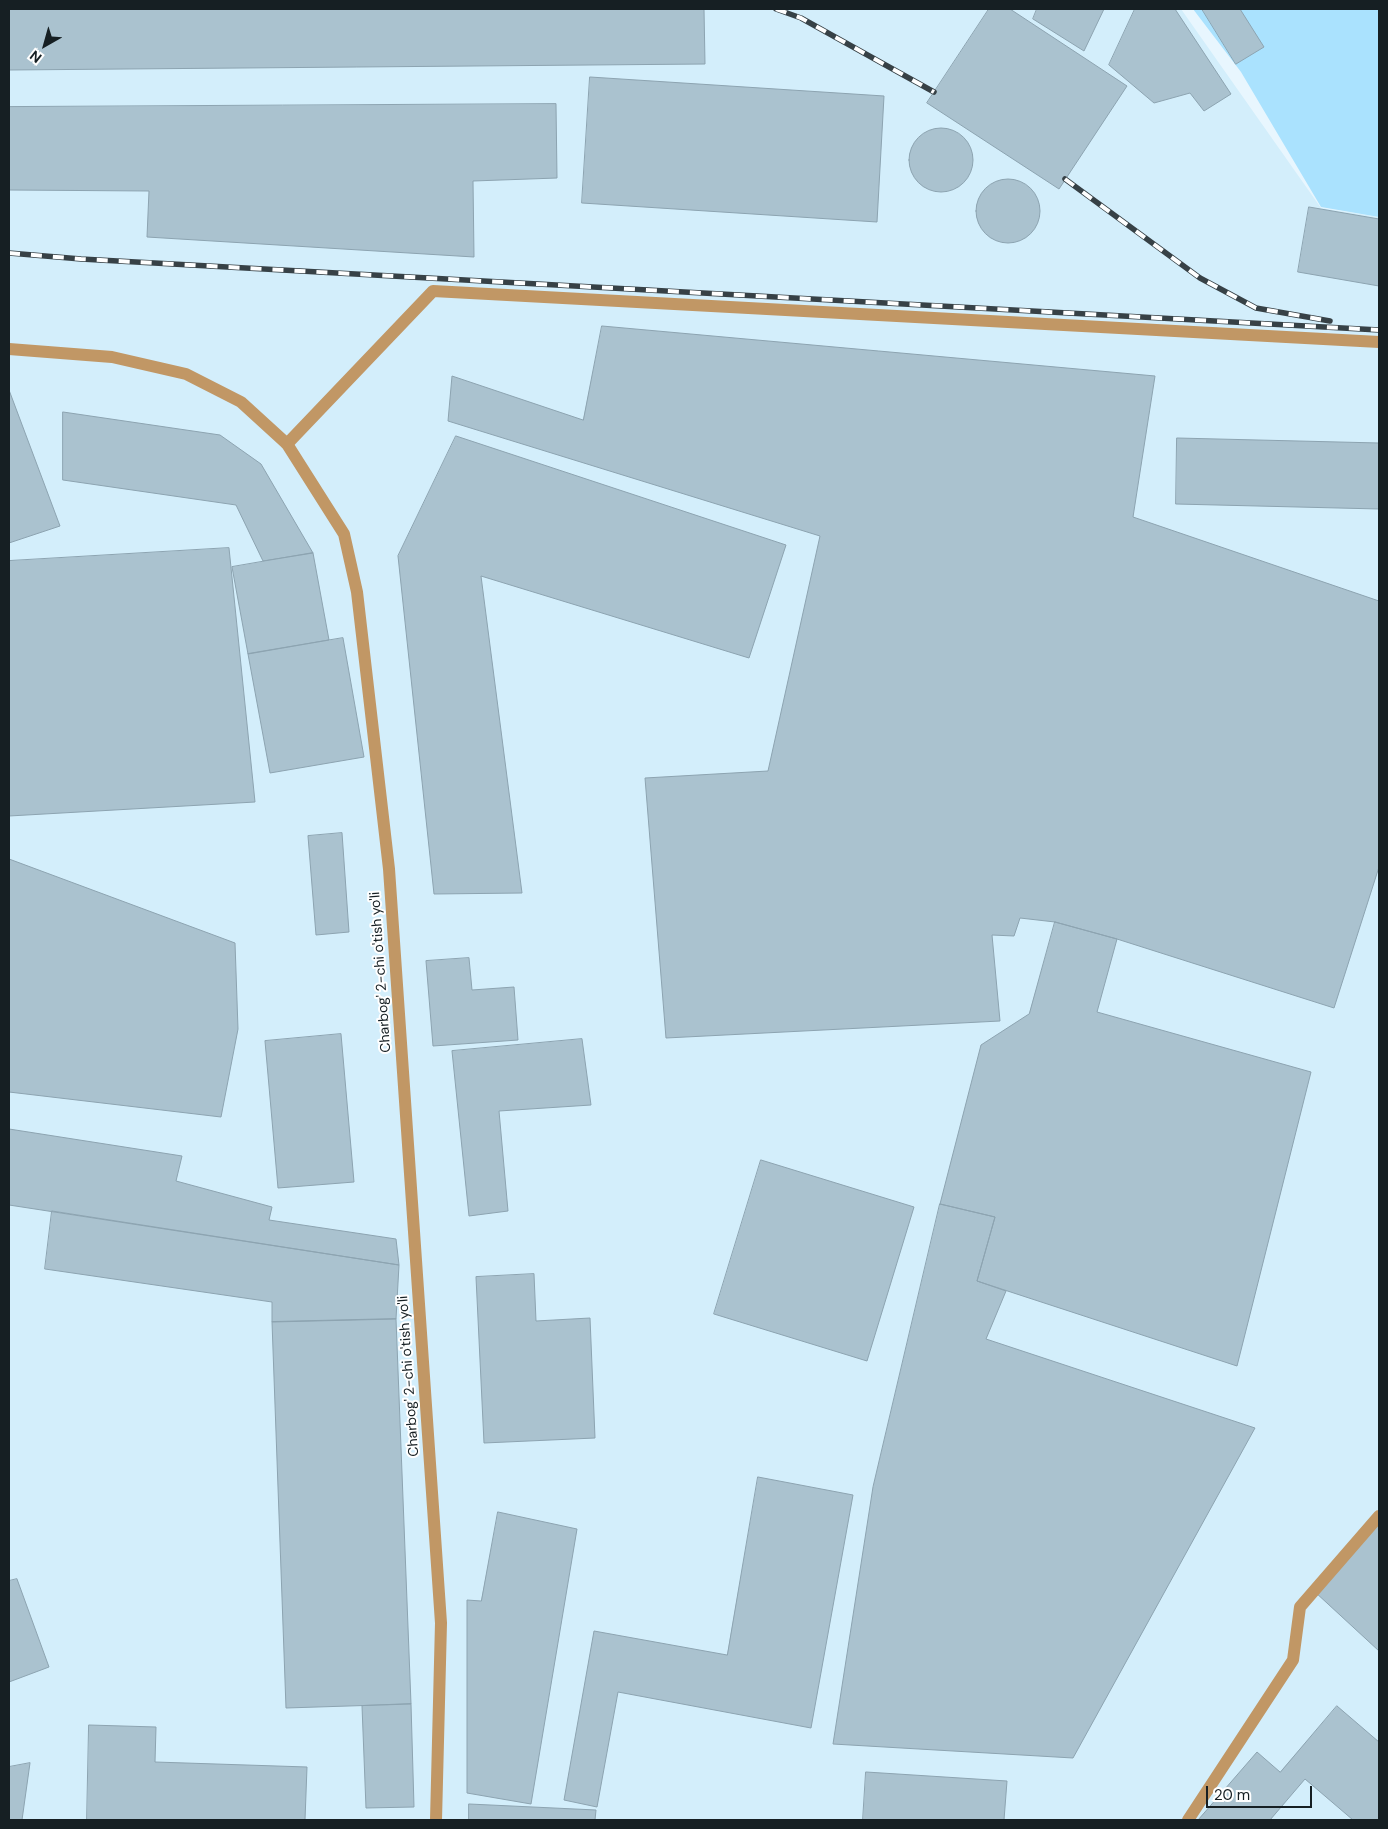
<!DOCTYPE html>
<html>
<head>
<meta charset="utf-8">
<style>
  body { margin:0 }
  #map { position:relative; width:1388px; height:1829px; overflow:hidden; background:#e8f6fe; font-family:"DM Sans",sans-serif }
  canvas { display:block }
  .frame { position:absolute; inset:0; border:10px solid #161f23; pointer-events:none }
  .north { position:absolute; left:20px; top:20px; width:50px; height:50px; -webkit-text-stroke:4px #fff; paint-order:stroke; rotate:218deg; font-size:14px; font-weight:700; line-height:20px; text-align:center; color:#161f23 }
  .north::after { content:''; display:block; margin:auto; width:18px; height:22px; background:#161f23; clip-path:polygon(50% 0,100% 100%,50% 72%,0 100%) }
  .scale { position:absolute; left:1206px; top:1786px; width:106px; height:22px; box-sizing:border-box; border:2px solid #161f23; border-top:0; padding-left:6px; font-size:15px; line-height:18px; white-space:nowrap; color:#161f23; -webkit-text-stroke:4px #fff; paint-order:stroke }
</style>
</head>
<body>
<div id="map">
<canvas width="1388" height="1829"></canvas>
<div class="frame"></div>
<div class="north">N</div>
<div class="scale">20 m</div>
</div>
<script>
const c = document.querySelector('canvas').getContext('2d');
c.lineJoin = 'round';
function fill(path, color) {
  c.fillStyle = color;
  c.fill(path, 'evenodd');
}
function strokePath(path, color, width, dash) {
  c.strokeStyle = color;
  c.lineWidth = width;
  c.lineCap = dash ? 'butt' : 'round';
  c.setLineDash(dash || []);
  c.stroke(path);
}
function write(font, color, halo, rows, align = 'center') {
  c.font = font + ' "DM Sans",sans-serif';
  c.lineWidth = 4;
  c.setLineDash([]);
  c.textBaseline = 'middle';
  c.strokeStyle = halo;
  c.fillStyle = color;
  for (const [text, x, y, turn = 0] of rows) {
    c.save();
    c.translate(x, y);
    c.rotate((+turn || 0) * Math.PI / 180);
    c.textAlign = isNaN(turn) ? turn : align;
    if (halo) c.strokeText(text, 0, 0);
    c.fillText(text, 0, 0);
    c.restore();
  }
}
fill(new Path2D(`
  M9,9H1181L1321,208L1379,217V1820H9Z`), '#d3eefb');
fill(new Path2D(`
  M1193,9H1379V217L1321,207L1241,72Z`), '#aae2fe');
const building = new Path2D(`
  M9,9H704L705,64L9,70Z
  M989,9H1010L1127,86L1059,189L927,103Z
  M1037,9H1104L1084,51L1033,19Z
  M1135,9H1175L1231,94L1204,111L1190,93L1154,103L1109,65Z
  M1202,9H1240L1264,47L1236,64Z
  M590,77L884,96L877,222L582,203Z
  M556,104L557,178L473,181L474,257L147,237L149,191L9,190V107Z
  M909 160a32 32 0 1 1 64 0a32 32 0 1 1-64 0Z
  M976 211a32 32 0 1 1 64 0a32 32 0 1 1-64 0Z
  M1309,207L1379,219V286L1298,272Z
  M602,326L1155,376L1133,517L1379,601V867L1334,1008L1117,939L1055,922L1020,918L1014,936L992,935L1000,1021L666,1038L645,778L768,771L820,536L448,421L452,376L583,420Z
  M9,390L60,526L9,543Z
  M63,412L220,435L261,464L313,553L263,561L236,505L63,480Z
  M456,436L786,545L749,658L481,576L522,893L434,894L398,556Z
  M1177,438L1379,443V509L1176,504Z
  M229,548L255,802L9,816V561Z
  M313,553L329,640L248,654L232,567Z
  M343,638L364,757L270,773L248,654Z
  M342,833L349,932L316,935L308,836Z
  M9,859L235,943L238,1029L221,1117L9,1092Z
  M1055,922L1117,939L1097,1012L1311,1072L1237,1366L977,1281L995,1217L940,1204L981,1045L1029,1014Z
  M469,958L472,990L514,987L518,1040L433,1046L426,961Z
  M341,1034L354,1182L278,1188L265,1041Z
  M582,1039L591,1105L499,1111L508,1211L469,1216L452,1051Z
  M9,1129L182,1156L176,1181L272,1207L269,1220L396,1239L399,1265L9,1205Z
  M761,1160L914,1207L867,1361L714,1314Z
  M940,1204L995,1217L977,1281L1006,1291L986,1339L1255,1428L1073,1758L833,1744L873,1487Z
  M52,1211L399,1265L396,1319L272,1322V1302L45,1269Z
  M534,1274L536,1321L590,1318L595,1438L484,1443L476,1277Z
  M396,1319L411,1704L286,1708L272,1322Z
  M758,1477L853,1495L811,1728L618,1692L597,1807L564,1800L594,1631L727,1655Z
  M498,1512L577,1529L531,1804L467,1793V1600L481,1601Z
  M1379,1521V1651L1315,1592Z
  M17,1579L49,1667L9,1682V1581Z
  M411,1704L414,1807L366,1808L362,1706Z
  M1337,1706L1379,1742V1820H1353L1305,1779L1270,1820H1198L1257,1752L1280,1772Z
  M89,1725L156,1727L155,1762L307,1767L305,1820H87Z
  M30,1763L22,1820H9V1767Z
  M866,1772L1007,1781L1004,1820H863Z
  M469,1804L596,1810L595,1820H469Z`);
fill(building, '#aac2cf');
strokePath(building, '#8da4b1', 1);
strokePath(new Path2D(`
  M287,444L433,291L1379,342
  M1188,1820L1293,1660L1300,1607L1379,1516`), '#c19765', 12);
strokePath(new Path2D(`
  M9,349L112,357L186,374L241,402L287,444L344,534L357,592L389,869L441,1623L436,1820`), '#c19765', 12);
const rail = new Path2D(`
  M776,9L801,18L934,92
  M1065,179L1200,278L1256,308L1330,321
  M9,253L81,259L1379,330`);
strokePath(rail, '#374146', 5.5);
strokePath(rail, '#fff', 4, [11]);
write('14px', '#161f23', '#fff', [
  ["Charbog' 2-chi o'tish yo'li",381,972,-94],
  ["Charbog' 2-chi o'tish yo'li",409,1376,-94]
]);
</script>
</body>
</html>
